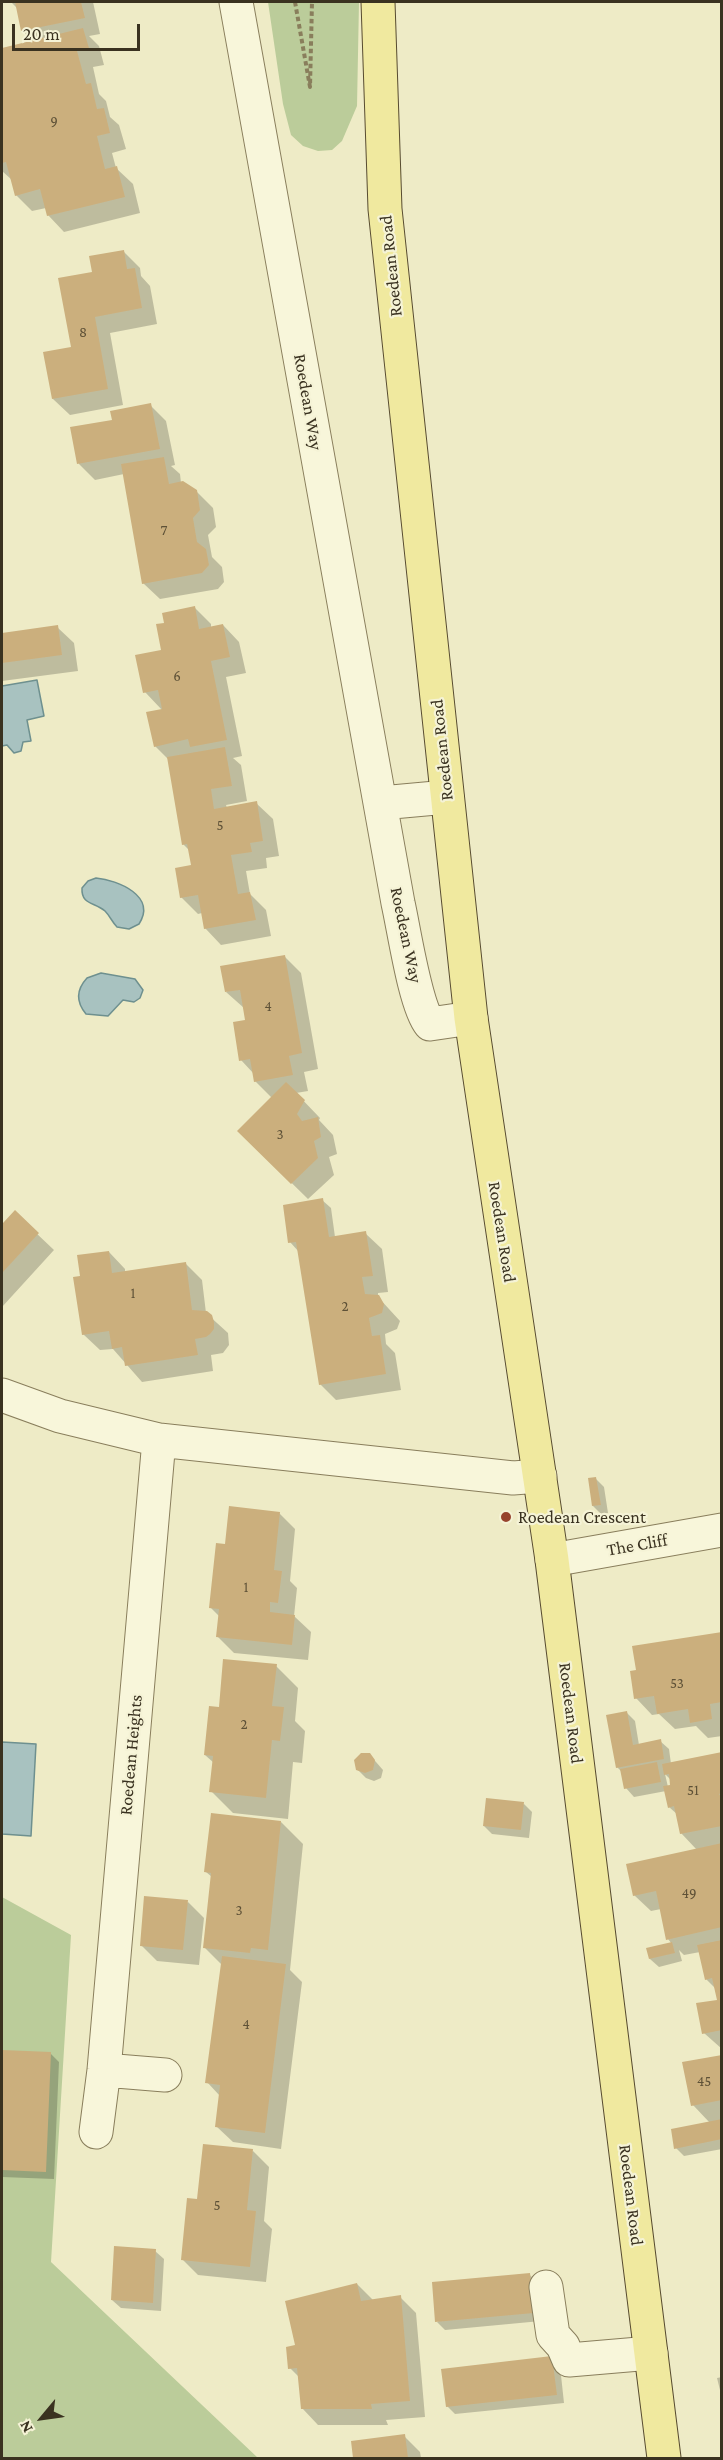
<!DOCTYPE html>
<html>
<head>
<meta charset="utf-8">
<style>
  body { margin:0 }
  #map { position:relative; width:723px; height:2460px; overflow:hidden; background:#eeebc6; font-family:"Crimson Pro",serif }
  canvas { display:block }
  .frame { position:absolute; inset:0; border:3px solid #3a3220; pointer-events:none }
  .north { position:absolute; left:12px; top:2388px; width:60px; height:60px; -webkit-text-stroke:4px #f5f3d6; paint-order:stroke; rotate:241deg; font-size:16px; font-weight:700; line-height:24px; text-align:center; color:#3a3220 }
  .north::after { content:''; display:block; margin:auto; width:21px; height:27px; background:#3a3220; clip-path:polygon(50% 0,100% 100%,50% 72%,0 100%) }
  .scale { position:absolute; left:12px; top:24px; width:128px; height:27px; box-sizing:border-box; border:3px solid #3a3220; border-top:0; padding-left:8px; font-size:18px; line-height:21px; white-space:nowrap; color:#3a3220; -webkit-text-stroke:4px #f5f3d6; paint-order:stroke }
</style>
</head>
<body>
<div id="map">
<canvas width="723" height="2460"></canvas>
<div class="frame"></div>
<div class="north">N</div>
<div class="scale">20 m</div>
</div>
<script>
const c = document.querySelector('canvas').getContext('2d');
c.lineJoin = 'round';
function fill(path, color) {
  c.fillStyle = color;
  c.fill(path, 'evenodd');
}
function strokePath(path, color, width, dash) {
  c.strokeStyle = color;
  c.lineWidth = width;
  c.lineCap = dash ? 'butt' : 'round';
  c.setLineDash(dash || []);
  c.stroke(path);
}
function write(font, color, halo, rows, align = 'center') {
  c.font = font + ' "Crimson Pro",serif';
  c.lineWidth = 4.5;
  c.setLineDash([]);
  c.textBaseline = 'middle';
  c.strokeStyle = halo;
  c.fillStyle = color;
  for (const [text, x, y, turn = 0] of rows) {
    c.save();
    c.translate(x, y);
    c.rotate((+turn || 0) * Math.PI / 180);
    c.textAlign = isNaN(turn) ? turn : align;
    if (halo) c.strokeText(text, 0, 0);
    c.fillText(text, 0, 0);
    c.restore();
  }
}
fill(new Path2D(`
  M268,2H359L357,106L342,141L332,150L318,151L303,146L291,135L283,104Z
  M2,1897L71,1935L51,2262L258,2458H2Z`), '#bbcc9a');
const water = new Path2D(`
  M37,680L44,716L27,720L31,741L23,742L21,751L14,753L7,745L2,746V686Z
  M96,878C118,880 157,896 139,924L129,929L117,927C112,922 110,916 105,911C95,902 81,905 82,888L88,881Z
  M101,973L135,979L143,990L140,998L134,1002L123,1000L108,1016L86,1014C76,1002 76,990 87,978Z
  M2,1742L36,1744L31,1836L2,1834Z`);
fill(water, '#a8c2c0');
strokePath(water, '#6e908f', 1.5);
fill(new Path2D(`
  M11,2H93L100,34L89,36L99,46L104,65L93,67L99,94L106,101L110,117L119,125L126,149L112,153L116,168L133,184L140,213L64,232L48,215L46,208L32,211L16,195L12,180L2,171V50L33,42L22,30L18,9Z
  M124,252L140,268L141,276L150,286L157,324L110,333L123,405L70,415L53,399L72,348L93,273Z
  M150,405L166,421L175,465L171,466L180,474L181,483L196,491L213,508L216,527L208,535L212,557L222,567L224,582L218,589L160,599L143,583L124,474L95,480L79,464L72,429L114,421Z
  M195,608L211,624V628L223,625L239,642L246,673L226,677L242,756L233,758L241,765L247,801L226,805L227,808L256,803L273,819L279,856L266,858L267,868L246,871L250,894L266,910L271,936L221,945L205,928L202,913L198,914L181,897L193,867L190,851L183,844L169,760L155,746L162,710L145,692L163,651L166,624Z
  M57,627L74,643L78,671L2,681V635Z
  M285,957L301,973L318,1069L304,1072L308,1091L296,1093L320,1118L319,1120L333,1135L337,1154L329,1157L334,1175L308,1199L255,1147L272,1098L255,1081L254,1074L241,1060L247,1022L244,1008L226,992Z
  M322,1200L331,1208L335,1237L365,1233L382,1249L388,1292L378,1293V1297L400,1321L397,1329L385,1334L386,1344L395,1353L401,1390L336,1400L320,1384L299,1252L290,1242Z
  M15,1213L54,1250L2,1307V1223L3,1225Z
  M109,1252L125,1269V1272L185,1263L202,1280L206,1313L228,1333L229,1345L223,1353L211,1355L213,1371L142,1382L113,1349L100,1350L83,1334L82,1277Z
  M596,1479L604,1487L608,1513L601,1514L593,1506Z
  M279,1513L295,1529L290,1581L297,1588L294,1616L311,1632L308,1660L234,1653L218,1637L220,1617L211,1608Z
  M722,1633V1736L708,1738L696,1726L675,1729L659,1714L652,1715L636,1698Z
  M276,1666L298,1688L295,1721L305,1731L302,1763L293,1762L288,1819L233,1813L211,1791L214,1763L205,1755L220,1708Z
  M627,1713L635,1721L639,1745L660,1741L669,1749L671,1764L722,1754V2049L704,2033L718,2001L716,1989L706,1979L700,1952L684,1955L679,1950L682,1961L659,1967L650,1959L648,1949L672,1944L668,1939L661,1909L651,1911L634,1895L697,1850L681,1833L678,1815L669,1807L666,1791L634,1797L626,1788L622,1772L617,1767ZM665,1774L671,1780L672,1786L668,1787Z
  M369,1754L383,1770L381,1778L374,1781L366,1778L357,1769Z
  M524,1804L532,1812L529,1838L492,1834L484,1826Z
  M281,1822L303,1844L290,1970L302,1982L281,2149L233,2142L216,2126L220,2096L207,2082L222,1965L204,1947L212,1877L206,1872Z
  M188,1902L204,1918L199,1965L157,1961L141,1945Z
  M2,2051L50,2053L59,2062L54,2179L2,2177Z
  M722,2056V2149L684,2156L676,2148L710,2123L693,2105Z
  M253,2151L269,2167L264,2221L272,2229L266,2282L198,2275L182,2259L199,2201Z
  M155,2251L164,2259L161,2311L121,2308L112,2300Z
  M529,2274L537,2283L541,2321L445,2330L437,2322Z
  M357,2284L373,2300L400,2297L416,2313L425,2417L386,2420L388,2425H318L302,2408L300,2378L290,2368L297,2346Z
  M552,2358L560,2366L564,2403L455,2414L447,2406Z
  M722,2377V2398L717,2378Z
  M404,2436L420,2452L421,2458H355L353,2442Z`), '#0003');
fill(new Path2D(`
  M15,2H81L85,18L21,31Z
  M83,28L89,48L77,51L86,84L91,83L97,109L104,108L110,133L97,136L105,169L117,166L125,197L47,216L40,189L15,196L6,162L2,163V48Z
  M124,250L127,269L135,268L142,308L95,317L108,389L52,399L43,352L71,347L58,278L92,272L89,256Z
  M151,403L160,449L77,464L70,427L112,420L110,411Z
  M164,457L169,484L183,481L197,490L200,510L193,518L197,542L206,549L209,565L202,573L142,584L121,464Z
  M195,606L199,629L223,624L230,657L211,661L227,740L190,747L188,739L154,747L146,712L162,709L158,690L143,693L135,655L161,650L156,624L164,623L162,613Z
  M58,625L62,655L2,663V633Z
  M225,747L232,786L211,789L214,809L257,801L263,841L250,843L252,852L231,855L238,894L250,892L256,920L204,929L198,895L180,898L175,868L191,865L187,844L182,845L167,757Z
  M285,955L302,1053L289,1056L293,1075L254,1082L250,1059L239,1061L233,1022L245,1020L240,990L225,992L220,966Z
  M286,1082L305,1100L297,1114L302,1121L318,1117L321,1137L314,1141L318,1158L291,1184L237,1131Z
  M323,1198L329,1237L366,1231L373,1276L362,1277L365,1294L379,1295L384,1304L382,1313L369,1318L372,1336L380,1335L386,1374L319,1385L296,1242L288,1243L283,1205Z
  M15,1210L39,1233L2,1273V1221L3,1223Z
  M109,1251L112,1273L186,1262L192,1310L207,1311L212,1315L214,1322V1329L210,1334L206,1337L195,1339L198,1355L125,1366L122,1347L112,1349L109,1331L82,1335L73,1277L80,1276L77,1255Z
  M596,1477L601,1505L592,1506L588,1478Z
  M229,1506L280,1512L274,1570L282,1571L278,1603L270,1602V1612L295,1615L292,1645L216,1637L219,1609L209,1608L216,1543L225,1544Z
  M722,1632V1702L710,1704L712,1719L690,1723L688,1709L657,1714L654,1696L634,1699L630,1671L636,1670L632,1646Z
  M223,1659L277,1664L272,1706L284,1707L280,1741L272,1740L266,1798L209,1792L213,1756L204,1755L209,1706L219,1707Z
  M627,1711L633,1745L661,1739L664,1759L616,1768L606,1715Z
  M722,1752V1793L719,1794L722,1798V1826L680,1834L674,1806L668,1808L663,1786L670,1785L669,1774L664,1775L662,1764Z
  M361,1753H370L375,1760L373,1770L365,1773L356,1770L354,1760Z
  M657,1762L661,1782L624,1789L620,1769Z
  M486,1798L524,1802L521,1830L483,1826Z
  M211,1813L281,1821L268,1950L251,1948L250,1953L203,1948L211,1873L204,1872Z
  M722,1843V1927L666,1940L656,1891L633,1896L626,1864Z
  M144,1896L188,1900L183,1950L140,1946Z
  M722,1940V2030L702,2034L696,2003L717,2000L712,1978L705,1980L697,1945Z
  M672,1942L675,1953L649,1959L646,1948Z
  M222,1956L286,1964L265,2133L215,2127L220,2085L205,2083Z
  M2,2050L51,2052L46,2172L2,2170Z
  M722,2055V2100L691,2106L682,2062Z
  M722,2119V2139L674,2149L671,2129Z
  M203,2144L253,2149L247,2210L256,2211L250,2267L181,2260L187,2198L197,2199Z
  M114,2246L156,2249L153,2303L111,2300Z
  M530,2273L534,2313L435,2322L432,2282Z
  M357,2283L361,2301L401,2295L410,2401L371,2404L372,2409H301L297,2368L288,2369L286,2347L295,2345L285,2301Z
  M552,2356L557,2395L446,2407L441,2369Z
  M405,2434L408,2458H353L351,2441Z`), '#cbaf7d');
const minor = new Path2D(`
  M236,2L398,903C404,929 415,1006 430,1024L471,1018
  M381,803L447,797
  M2,1395L60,1416L159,1440L513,1478L540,1476
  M552,1560L722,1530
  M104,2070L165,2075
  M96,2132L104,2070L159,1440
  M546,2287L553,2335L563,2346L569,2360L651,2353`);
const major = new Path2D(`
  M378,2L385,209L471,1018L552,1560L664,2458`);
strokePath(minor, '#897e5c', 35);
strokePath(major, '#574b30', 35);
strokePath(new Path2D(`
  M295,2L310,87L312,2`), '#897e5c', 4, [4.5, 3]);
strokePath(minor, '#f8f6da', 33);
strokePath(major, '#f0e99f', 33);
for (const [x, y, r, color] of [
  [506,1517,6,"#97442d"]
]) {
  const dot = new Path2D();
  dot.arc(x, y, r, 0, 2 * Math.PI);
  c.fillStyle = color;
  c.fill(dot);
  strokePath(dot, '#f5f3d6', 2);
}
write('15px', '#5e5137', null, [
  ["9",54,121],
  ["8",83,332],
  ["7",164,530],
  ["6",177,676],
  ["5",220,825],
  ["4",268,1006],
  ["3",280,1134],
  ["1",133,1293],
  ["2",345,1306],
  ["1",246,1587],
  ["53",677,1683],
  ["2",244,1724],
  ["51",693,1790],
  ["49",689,1893],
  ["3",239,1910],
  ["4",246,2024],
  ["45",704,2081],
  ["5",217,2205]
]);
write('18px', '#3a3220', '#f5f3d6', [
  ["Roedean Road",391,266,-96],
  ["Roedean Way",308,402,80],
  ["Roedean Road",442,750,-96],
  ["Roedean Way",406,935,78],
  ["Roedean Road",502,1232,81],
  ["The Cliff",637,1545,-10],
  ["Roedean Road",571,1713,83],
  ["Roedean Heights",131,1755,-85],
  ["Roedean Road",631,2195,83]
]);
write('18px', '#3a3220', '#f5f3d6', [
  ["Roedean Crescent",518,1517]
], 'left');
</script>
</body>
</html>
